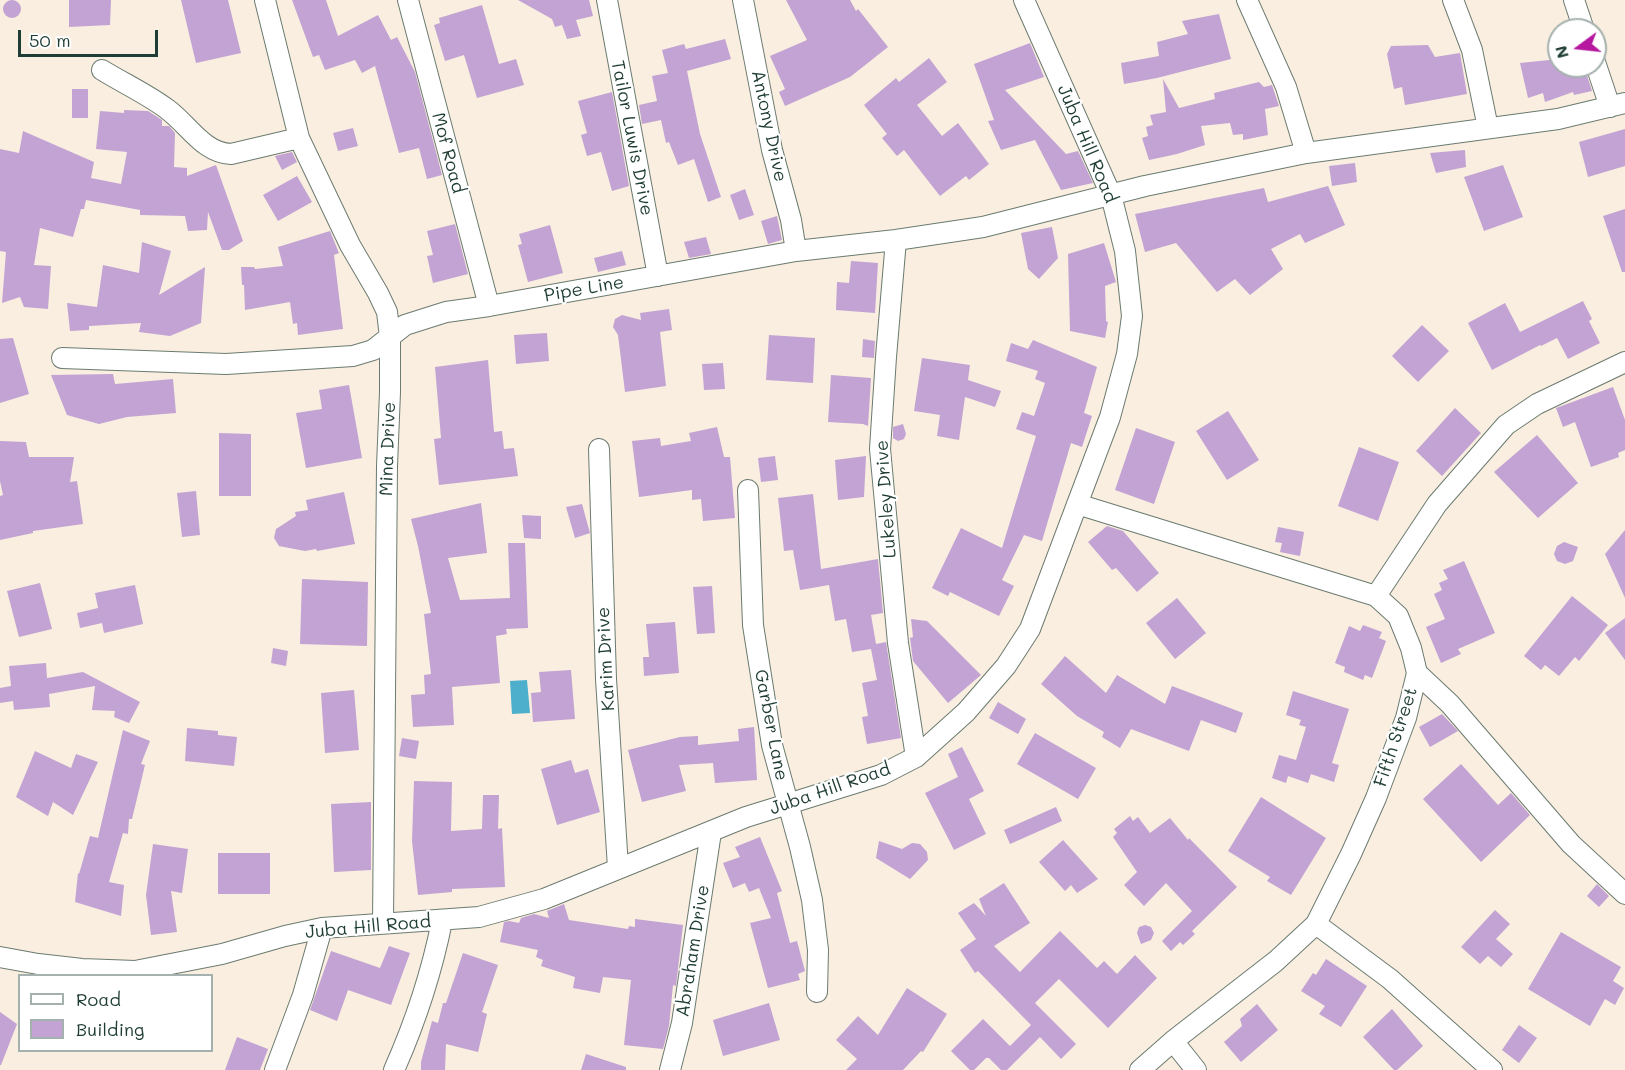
<!DOCTYPE html>
<html>
<head>
<meta charset="utf-8">
<style>
  body { margin:0 }
  #map { position:relative; width:1625px; height:1070px; overflow:hidden; background:#f9eedf; font-family:Mali,sans-serif }
  canvas { display:block }
  .legend { position:absolute; left:18px; top:974px; width:195px; height:78px; box-sizing:border-box; background:#fff; border:2px solid #a5b1ae; margin:0; padding:8px 10px; list-style:none; font-size:18px; color:#1f3d34 }
  .legend li { display:flex; align-items:center; gap:12px; height:30px }
  .legend b { width:30px; border:2px solid #a5b1ae }
  .north { position:absolute; left:1547px; top:18px; width:60px; height:60px; box-sizing:border-box; background:#fff; border:2px solid #a5b1ae; border-radius:50%; rotate:255deg; font-size:16px; font-weight:700; line-height:24px; text-align:center; color:#1f3d34 }
  .north::after { content:''; display:block; margin:auto; width:21px; height:27px; background:#b5179e; clip-path:polygon(50% 0,100% 100%,50% 72%,0 100%) }
  .scale { position:absolute; left:18px; top:30px; width:140px; height:27px; box-sizing:border-box; border:3px solid #1f3d34; border-top:0; padding-left:8px; font-size:18px; line-height:21px; white-space:nowrap; color:#1f3d34; -webkit-text-stroke:4px #fff; paint-order:stroke }
</style>
</head>
<body>
<div id="map">
<canvas width="1625" height="1070"></canvas>
<ul class="legend">
<li><b style="height:8px;background:#fff"></b>Road</li>
<li><b style="height:16px;background:#c2a3d4"></b>Building</li>
</ul>
<div class="north">N</div>
<div class="scale">50 m</div>
</div>
<script>
const c = document.querySelector('canvas').getContext('2d');
c.lineJoin = 'round';
function fill(path, color) {
  c.fillStyle = color;
  c.fill(path, 'evenodd');
}
function strokePath(path, color, width, dash) {
  c.strokeStyle = color;
  c.lineWidth = width;
  c.lineCap = dash ? 'butt' : 'round';
  c.setLineDash(dash || []);
  c.stroke(path);
}
function write(font, color, halo, rows, align = 'center') {
  c.font = font + ' Mali,sans-serif';
  c.lineWidth = 4.5;
  c.setLineDash([]);
  c.textBaseline = 'middle';
  c.strokeStyle = halo;
  c.fillStyle = color;
  for (const [text, x, y, turn = 0] of rows) {
    c.save();
    c.translate(x, y);
    c.rotate((+turn || 0) * Math.PI / 180);
    c.textAlign = isNaN(turn) ? turn : align;
    if (halo) c.strokeText(text, 0, 0);
    c.fillText(text, 0, 0);
    c.restore();
  }
}
fill(new Path2D(`
  M527,680L530,713L512,714L510,681Z`), '#4dafcc');
fill(new Path2D(`
  M3 9a9 9 0 1 1 18 0a9 9 0 1 1-18 0Z
  M69,0H111L110,25L69,27Z
  M181,0H228L241,53L196,63Z
  M292,0H326L338,36L378,15L391,40L397,37L415,72L442,175L427,179L419,148L399,153L375,66L362,73L355,60L325,70L319,55L313,57Z
  M518,0H589L593,16L576,20L581,36L567,39L562,25L555,27L552,19Z
  M786,0H850L856,11L858,9L888,47L850,77L785,106L779,92L785,89L770,56L807,40Z
  M482,5L499,64L516,59L524,85L477,98L464,55L445,61L434,25L440,23L439,18Z
  M1219,14L1231,59L1157,78L1124,84L1121,63L1159,56L1157,42L1188,34L1182,21Z
  M725,39L731,59L687,71L700,134L721,197L708,202L694,159L678,165L669,142L666,143L661,120L642,124L639,105L657,101L652,76L668,73L662,50L684,44L686,49Z
  M1030,43L1044,77L1005,90L1066,154L1078,151L1093,183L1061,190L1035,140L1001,150L988,121L994,120L974,64Z
  M1428,45L1435,57L1460,53L1467,94L1405,105L1402,87L1394,89L1387,54L1391,46Z
  M929,58L947,82L917,105L942,136L958,123L989,164L969,180L966,176L940,196L904,150L897,156L882,138L887,134L864,105L896,78L899,82Z
  M1559,59V66H1584L1592,91L1574,95L1573,92L1545,102L1543,93L1528,98L1520,63Z
  M1163,79L1179,108L1215,99L1214,93L1259,82L1264,87L1272,85L1279,106L1265,109L1268,135L1243,140V134L1233,135L1230,123L1201,126L1205,145L1177,154L1149,160L1142,138L1148,136L1146,127L1153,125L1150,115L1166,112Z
  M72,89H88V118H72Z
  M612,92L629,186L612,191L601,152L587,156L581,135L587,133L578,101Z
  M124,110L148,111L162,120V126H169L175,133L174,167L187,168V176L216,165L243,241L229,250H222L208,212L207,230L188,231L185,216L140,215V210L86,200L84,209H81L73,237L40,228L34,265L51,266L48,309L24,307L20,297L2,303L6,252L0,251V149L19,153L23,131L94,162L91,178L121,184L127,152L96,149L100,111L124,113Z
  M353,128L358,146L338,151L333,133Z
  M1625,129V166L1588,177L1579,142Z
  M1465,150L1466,167L1436,173L1430,153Z
  M292,152L297,162L282,170L275,156Z
  M1355,163L1357,182L1332,186L1329,166Z
  M1503,165L1523,217L1484,231L1464,177Z
  M297,176L312,202L278,221L263,195Z
  M1328,186L1345,225L1305,243L1300,234L1271,249L1283,269L1250,295L1235,279L1217,292L1176,243L1145,252L1135,214L1264,188L1268,202Z
  M745,189L754,215L739,220L730,195Z
  M1625,209V272H1622L1603,216Z
  M777,216L782,240L768,244L761,221Z
  M455,224L468,274L433,283L427,256L433,255L427,231Z
  M550,225L563,273L528,282L518,245L522,244L519,234Z
  M1052,227L1058,258L1039,279L1028,269L1021,233Z
  M330,231L339,253L334,255L343,329L298,335L297,323L293,324L290,302L245,310L244,285H242L241,267H254L255,269L283,266L278,247Z
  M706,237L711,254L689,258L684,242Z
  M142,242L171,251L159,295L205,267L201,323L170,336L139,332L141,323L89,326V330L70,331L67,303L97,307L103,265L139,273Z
  M1104,243L1116,282L1105,286L1106,321L1108,322L1105,338L1070,331L1068,254Z
  M622,251L626,265L598,272L594,258Z
  M851,261L878,263L875,313L836,310L837,282L849,283Z
  M1583,301L1592,319L1589,321L1600,343L1568,359L1557,338L1541,346L1540,345L1492,370L1468,323L1505,303L1520,332Z
  M669,309L672,330L660,332L666,386L625,392L618,335L613,327L615,319L622,315L641,320L640,313Z
  M1422,325L1449,351L1418,382L1392,356Z
  M547,333L549,361L516,364L514,335Z
  M769,335L815,338L813,383L766,380Z
  M13,338L29,394L0,403V339Z
  M863,339L875,341L874,358L862,357Z
  M1033,340L1097,367L1084,413L1092,416L1082,447L1071,443L1042,541L1024,535L1002,580L1014,586L999,616L950,592L948,596L932,588L961,528L1002,548L1036,436L1016,429L1022,412L1034,416L1045,383L1035,379L1038,371L1006,361L1011,343L1028,349Z
  M922,358L970,365L968,380L1001,391L995,407L965,397L959,440L937,436L940,415L914,411Z
  M488,360L494,432L502,431L504,449L514,448L518,476L439,485L434,439L441,438L435,367Z
  M723,363L725,389L704,390L702,364Z
  M113,374L115,384L173,379L176,413L127,417L99,424L67,415L51,375Z
  M831,375L871,378L868,426L863,424L828,422Z
  M349,385L362,458L306,468L296,413L322,409L319,390Z
  M1613,387L1625,420V450L1618,453L1619,457L1591,467L1575,422L1563,427L1556,408Z
  M1455,408L1481,433L1442,476L1416,451Z
  M1228,411L1259,460L1227,480L1196,431Z
  M903,424L906,434L904,439L898,441L893,438V427Z
  M717,427L724,457H730L735,518L703,521L701,499L692,500V490L639,497L632,441L660,438L661,446L691,441L689,433Z
  M1136,428L1175,442L1154,504L1115,490Z
  M219,433L251,434V496H219Z
  M1537,435L1578,483L1538,518L1494,472Z
  M0,441L26,442L29,457H74L70,482L77,481L83,524L33,531V533L0,540V496L3,495L0,481Z
  M1359,447L1399,462L1378,521L1338,506Z
  M775,456L778,480L761,482L758,458Z
  M866,456L864,497L838,500L835,460Z
  M196,491L200,535L182,537L177,493Z
  M344,492L355,544L317,551L316,549L305,551L279,546L274,538L276,529L296,516L295,512L308,510L306,500Z
  M813,494L821,569L878,559L883,613L871,615L876,644L886,642L901,738L867,744L862,717L868,716L862,683L877,680L871,649L852,652L846,619L835,621L829,585L800,590L793,550L784,551L778,498Z
  M481,503L487,553L448,558L460,600L510,598L508,543H525L528,628L506,629L507,634L496,636L500,683L452,687L454,725L413,727L411,695L425,694L424,675L431,674L424,614L431,613L418,546L411,519Z
  M582,504L590,533L575,538L566,507Z
  M522,515L541,516V539L524,538Z
  M1107,526L1123,531L1159,573L1137,592L1116,568L1112,570L1088,542Z
  M1278,527L1304,532L1300,556L1280,552L1282,543L1275,542Z
  M1625,530V598L1605,554Z
  M1564,542L1578,547L1573,561L1565,564L1557,561L1554,554L1557,546Z
  M1464,561L1495,633L1458,649L1461,654L1441,663L1426,627L1445,619L1434,594L1442,590L1439,583L1448,579L1443,570Z
  M302,579L368,582L367,646L300,644Z
  M40,583L52,629L19,637L7,591Z
  M135,585L143,624L104,633L102,623L80,628L77,613L98,608L95,593Z
  M712,586L715,633L697,634L693,587Z
  M1572,596L1608,625L1579,661L1575,657L1559,676L1545,665L1541,670L1524,656Z
  M1177,598L1206,633L1175,659L1146,623Z
  M1625,618V660L1605,633Z
  M911,619L927,621L981,675L948,703L913,661L910,638L913,637Z
  M675,622L679,673L644,676L643,657H649L646,624Z
  M1363,625L1382,632L1379,638L1386,641L1372,678L1365,675L1363,680L1344,672L1345,667L1335,663L1349,626L1360,631Z
  M273,648L288,651L286,666L271,663Z
  M1065,656L1106,693L1117,675L1165,704L1172,686L1243,713L1236,733L1201,720L1189,751L1131,729L1120,748L1102,737L1104,732L1077,716L1041,684Z
  M46,663L47,678L83,672L140,702L129,723L114,717L115,711L92,710L95,686L49,694L50,707L14,710L13,701L0,703V688L11,686L9,666Z
  M571,670L575,719L533,722L531,693L541,692L539,672Z
  M354,690L359,750L325,753L321,693Z
  M1293,691L1349,709L1332,763L1339,765L1334,782L1311,774L1308,783L1288,776L1286,783L1272,778L1279,755L1296,760L1306,727L1299,725L1301,720L1286,715Z
  M998,702L1026,719L1018,734L989,718Z
  M1442,714L1458,731L1430,747L1419,727Z
  M754,727L757,780L715,783L713,763L679,765L686,791L642,802L628,750L680,737L698,736V745L739,741L738,729Z
  M187,728L218,731V735L237,737L234,766L185,761Z
  M123,730L150,741L141,764L145,765L132,819H129L128,834L123,833L109,882L124,885L121,916L75,902L78,873L79,874L90,836L98,838Z
  M1035,733L1096,768L1078,799L1017,764Z
  M402,738L419,741L416,759L399,756Z
  M962,747L984,791L969,799L986,834L954,850L925,793L958,777L948,754Z
  M35,751L71,768L76,754L98,762L73,815L53,802L48,816L16,797Z
  M571,760L575,773L588,769L600,812L557,825L541,769Z
  M1461,764L1498,805L1511,793L1530,815L1481,862L1423,799Z
  M414,781L452,782L451,831L482,829L483,795H499L498,829L502,828L505,887L452,889V892L418,895L412,841Z
  M1261,797L1326,838L1291,895L1267,881L1270,877L1228,851Z
  M371,802V870L334,872L331,804Z
  M1056,807L1062,821L1010,844L1004,830Z
  M1130,816L1133,821L1138,817L1150,833L1170,818L1188,840L1189,838L1237,887L1192,931L1195,934L1183,945L1180,942L1171,951L1162,941L1192,911L1166,883L1144,906L1124,885L1137,872L1113,837L1117,833L1114,829Z
  M760,837L782,891L777,893L790,943L797,941L805,971L798,974L800,980L768,988L750,923L771,918L759,888L749,892L745,883L733,888L723,863L740,857L735,847Z
  M1063,840L1098,879L1077,893L1071,885L1065,891L1039,862Z
  M879,841L902,849L912,843L920,844L927,852L928,860L910,879L876,858Z
  M153,844L188,849L182,893L171,891L177,932L151,935L146,895Z
  M218,853H270V894H218Z
  M1004,883L1030,923L994,946L1020,972L1060,931L1097,968L1104,961L1117,974L1135,955L1157,978L1108,1028L1059,979L1035,1003L1076,1044L1061,1059L1040,1037L1007,1070H1001L989,1058H986L974,1070H970L951,1051L983,1019L1010,1046L1031,1025L978,971L975,973L960,950L976,939L958,913L974,903L986,916L979,899Z
  M1597,884L1609,896L1599,907L1587,896Z
  M564,904L569,920L628,929L629,926L635,927V919L683,925L676,986L673,985L669,1026L663,1049L624,1045L631,980L603,977L600,993L573,988L575,977L541,966L543,960L536,957L538,950L500,942L504,922L509,921L519,923L521,918L534,914L549,918L547,911Z
  M1495,910L1510,924L1496,939L1513,954L1501,967L1488,956L1480,964L1461,947Z
  M1145,925L1151,927L1154,933L1151,940L1141,944L1137,933L1139,927Z
  M1561,932L1621,967L1613,981L1624,988L1615,1005L1605,999L1590,1026L1528,989Z
  M389,946L410,953L391,1005L348,990L337,1021L310,1010L331,951L380,968Z
  M463,953L498,965L482,1012L487,1014L478,1052L446,1044L445,1070H421V1062L432,1021L438,1023L443,1003H446Z
  M1326,959L1367,986L1341,1027L1319,1014L1325,1006L1301,991L1313,973L1316,975Z
  M907,988L947,1014L923,1052L921,1051L903,1070H846L857,1059L836,1040L858,1016L878,1035Z
  M769,1003L780,1040L723,1056L713,1020Z
  M1257,1004L1278,1030L1241,1062L1224,1042L1242,1026L1240,1019Z
  M1392,1009L1423,1046L1397,1070H1394L1363,1037Z
  M0,1012L17,1024L1,1065H0Z
  M1519,1025L1537,1038L1519,1063L1502,1050Z
  M237,1037L268,1049L260,1070H225Z
  M586,1054L626,1067V1070H581Z`), '#c2a3d4');
const street = new Path2D(`
  M265,0L299,138L350,245L378,293L387,312L390,337V392L387,466L383,923
  M408,0L489,306
  M607,0L658,276
  M743,0L772,150L791,220L796,251
  M1247,0L1286,87L1306,153
  M1453,0L1472,50L1488,128
  M1574,0L1584,30
  M1595,62L1610,107
  M102,70C123,83 147,94 167,109C188,124 203,153 231,154L299,138
  M896,240L886,357L880,449L898,643L916,757
  M62,358L226,364L353,356L373,350L405,325L446,312L489,306L796,251L896,240L983,227L1145,186L1306,153L1558,119L1625,103
  M599,449L606,679L618,868
  M748,490L753,625L772,745L800,847L812,900L818,950L817,992
  M1077,504L1376,596L1398,616L1411,648L1417,673L1406,718L1376,798L1351,854L1316,924L1276,961L1173,1041L1140,1070
  M1376,596L1437,504L1506,425L1537,404L1625,362
  M1417,673L1450,704L1571,844L1625,894
  M1316,924L1390,979L1492,1070
  M0,957L38,964L82,969L135,971L222,954L285,936L322,928L479,917L544,899L746,817L881,775L916,757L966,712L1006,666L1030,629L1110,417L1127,354L1132,316L1125,251L1111,195L1024,0
  M1173,1041L1196,1070
  M275,1070L303,995L322,928
  M394,1070C415,1023 432,971 442,921
  M670,1070L682,1023L711,832`);
strokePath(street, '#6b7b70', 22);
strokePath(street, '#fff', 20);
write('18px', '#1f3d34', '#fff', [
  ["Antony Drive",769,126,78],
  ["Tailor Luwis Drive",632,138,79],
  ["Juba Hill Road",1087,144,67],
  ["Mof Road",448,153,75],
  ["Pipe Line",584,289,-10],
  ["Mina Drive",388,449,-88],
  ["Lukeley Drive",886,499,-94],
  ["Karim Drive",606,659,-93],
  ["Garber Lane",771,725,79],
  ["Fifth Street",1396,737,-72],
  ["Juba Hill Road",830,789,-19],
  ["Juba Hill Road",368,927,-5],
  ["Abraham Drive",693,951,-81]
]);
</script>
</body>
</html>
